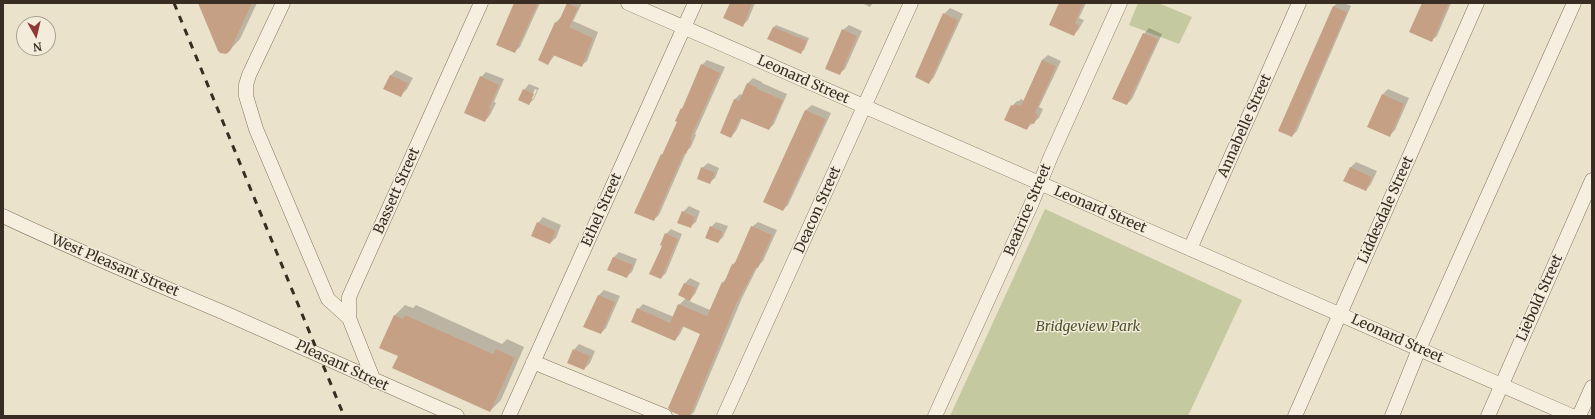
<!DOCTYPE html>
<html>
<head>
<meta charset="utf-8">
<style>
  body { margin:0 }
  #map { position:relative; width:1595px; height:419px; overflow:hidden; background:#ebe2cc; font-family:Merriweather,serif }
  canvas { display:block }
  .frame { position:absolute; inset:0; border:4px solid #392d23; pointer-events:none }
  .north { position:absolute; left:16px; top:16px; width:40px; height:40px; box-sizing:border-box; background:#f3ecdb; border:1px solid #a9a091; border-radius:50%; rotate:172deg; font-size:11px; font-weight:700; line-height:16px; text-align:center; color:#392d23 }
  .north::after { content:''; display:block; margin:auto; width:14px; height:18px; background:#903738; clip-path:polygon(50% 0,100% 100%,50% 72%,0 100%) }
</style>
</head>
<body>
<div id="map">
<canvas width="1595" height="419"></canvas>
<div class="frame"></div>
<div class="north">N</div>
</div>
<script>
const c = document.querySelector('canvas').getContext('2d');
c.lineJoin = 'round';
function fill(path, color) {
  c.fillStyle = color;
  c.fill(path, 'evenodd');
}
function strokePath(path, color, width, dash) {
  c.strokeStyle = color;
  c.lineWidth = width;
  c.lineCap = dash ? 'butt' : 'round';
  c.setLineDash(dash || []);
  c.stroke(path);
}
function write(font, color, halo, rows, align = 'center') {
  c.font = font + ' Merriweather,serif';
  c.lineWidth = 3;
  c.setLineDash([]);
  c.textBaseline = 'middle';
  c.strokeStyle = halo;
  c.fillStyle = color;
  for (const [text, x, y, turn = 0] of rows) {
    c.save();
    c.translate(x, y);
    c.rotate((+turn || 0) * Math.PI / 180);
    c.textAlign = isNaN(turn) ? turn : align;
    if (halo) c.strokeText(text, 0, 0);
    c.fillText(text, 0, 0);
    c.restore();
  }
}
fill(new Path2D(`
  M1138,3H1158L1192,17L1179,44L1129,25Z
  M1045,209L1242,300L1188,416H950Z`), '#c4c9a0');
fill(new Path2D(`
  M200,3H257L240,39L230,50Z
  M515,3H540L520,47L514,52Z
  M568,3H582L573,21L598,32L587,61L581,66L555,55L548,64L539,60L556,22L561,17Z
  M731,3H755L748,20L742,26Z
  M862,3H873L870,7Z
  M1060,3H1086L1079,18L1084,20L1079,29L1074,35Z
  M1337,3H1344L1351,6L1297,131L1292,136L1334,6Z
  M1423,3H1451L1437,36L1431,41Z
  M950,8L963,14L934,77L929,83L944,14Z
  M776,25L809,38L804,50L801,52L773,28Z
  M849,25L862,31L845,69L839,74L843,30Z
  M1149,28L1162,34L1132,99L1127,104L1144,34Z
  M1048,55L1061,61L1039,107L1043,109L1039,118L1027,128L1012,106L1017,101H1019L1021,99L1024,101L1042,60Z
  M707,60L725,67L695,134L696,135L691,147L687,151L659,215L653,220L662,155L665,151L678,122L682,109L685,106L702,65Z
  M396,70L413,78L407,89L401,95L390,76Z
  M486,72L504,79L494,102L496,103L490,115L485,121L481,77Z
  M753,78L762,82V83L787,94L774,124L769,129L742,118L736,131L731,137L722,132L735,99L740,94L742,95L748,83Z
  M529,84L539,88L534,99L529,104L524,90ZM535,89L537,90L533,99H531Z
  M1388,89L1409,98L1395,130L1389,136L1383,94Z
  M812,105L831,113L788,205L783,210L764,202L806,110Z
  M1356,162L1377,171L1371,184L1366,190L1350,168Z
  M708,163L719,168L715,178L709,183L702,168Z
  M689,206L700,211L696,222L690,227L683,212Z
  M543,217L561,225L556,238L550,243L538,223Z
  M716,222L728,226L723,237L718,242L711,227Z
  M758,222L777,230L763,261L758,266L742,298L694,412L690,416H684L701,333L684,326L680,334L675,340L638,309L643,304L674,317L679,305L686,298L685,283L690,278L700,283L695,294L689,301L710,310L723,282L726,279L733,264L738,260L752,227Z
  M671,229L682,234L666,273L661,278L666,234Z
  M619,252L637,259L632,272L626,277L609,269L614,257Z
  M604,290L620,296L606,328L601,333L585,326L599,295Z
  M405,305L413,308L416,305L502,344L507,339L524,347L501,400L490,411L399,355L395,315Z
  M579,344L595,351L590,363L584,369L574,350Z`), '#0003');
fill(new Path2D(`
  M198,3H252L230,51L226,54L220,53L218,51Z
  M514,3H538L515,53L496,45Z
  M567,3L578,8L569,27L593,38L582,67L553,55L548,65L538,60L555,22L558,23Z
  M730,3H752L743,27L723,18Z
  M1059,3H1083L1075,24L1079,25L1074,36L1049,25Z
  M1422,3H1449L1432,42L1409,32Z
  M1333,6L1347,12L1292,137L1278,131Z
  M943,13L958,20L929,84L915,77Z
  M773,27L807,41L801,54L767,39Z
  M842,29L857,36L840,75L825,69Z
  M1143,33L1158,39L1127,105L1112,99Z
  M1042,60L1056,66L1035,113L1038,115L1034,124L1030,123L1027,130L1004,120L1011,105L1014,106L1015,104L1021,106Z
  M701,64L720,73L690,139L692,140L686,154L684,153L654,221L634,213L661,154L662,155L677,122L675,121L681,108L682,109Z
  M390,75L408,83L401,97L383,89Z
  M480,76L499,85L489,108H491L485,122L464,113Z
  M747,83L758,88L757,89L783,100L769,130L740,118L731,138L720,133L734,99L739,101Z
  M523,89L534,94L529,105L518,100Z
  M1382,94L1404,104L1390,137L1367,127Z
  M805,110L826,119L783,211L763,202Z
  M701,167L715,173L710,184L697,179Z
  M1350,167L1372,177L1366,191L1343,181Z
  M682,211L695,217L691,228L677,223Z
  M537,222L556,231L550,244L531,236Z
  M710,226L723,232L718,243L705,238Z
  M751,226L772,235L758,268L756,267L736,304L690,416H682L672,412L668,408L700,334L682,326L675,341L631,322L637,308L670,323L678,304L707,316L722,282L724,283L732,264L734,265Z
  M665,233L678,239L661,279L649,274L662,246L660,245Z
  M613,257L633,265L627,278L607,270Z
  M684,283L696,288L690,301L678,295Z
  M598,295L615,302L601,334L583,327Z
  M394,315L403,319L405,315L493,354L496,349L515,358L490,412L392,368L398,356L379,348Z
  M573,349L590,356L584,370L567,363Z`), '#c6a085');
const minor = new Path2D(`
  M283,3L249,75L246,85V96L256,129L328,299L349,318
  M628,3L1572,416
  M3,216C77,251 152,282 227,314C304,348 380,383 457,416
  M1190,249L1299,3
  M533,362L665,416
  M374,381L349,318V297L481,3
  M509,416L695,3
  M724,416L911,3
  M935,416L1031,205L1051,156L1120,3
  M1295,416L1477,3
  M1392,416L1419,349L1574,3
  M1488,416L1592,180
  M1579,416L1592,387`);
strokePath(minor, '#877561', 15);
strokePath(minor, '#f6efdf', 14);
strokePath(new Path2D(`
  M174,3L344,416`), '#392d23', 3, [7, 7]);
write('14px', '#392d23', '#f3ecdb', [
  ["Leonard Street",803,80,24],
  ["Annabelle Street",1245,126,-66],
  ["Bassett Street",397,191,-66],
  ["Ethel Street",602,210,-66],
  ["Deacon Street",818,210,-66],
  ["Beatrice Street",1028,210,-67],
  ["Leonard Street",1100,210,23],
  ["Liddesdale Street",1386,210,-66],
  ["West Pleasant Street",115,266,23],
  ["Liebold Street",1540,298,-66],
  ["Leonard Street",1397,339,24],
  ["Pleasant Street",342,366,25]
]);
write('italic 14px', '#4a542b', '#f3ecdb', [
  ["Bridgeview Park",1088,327]
]);
</script>
</body>
</html>
